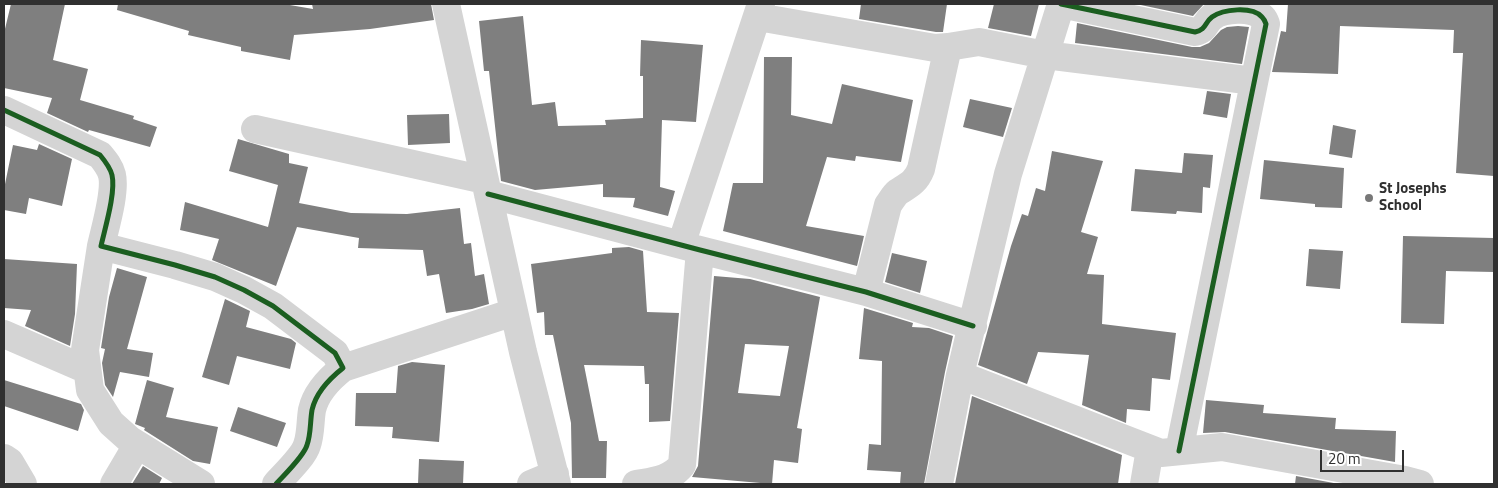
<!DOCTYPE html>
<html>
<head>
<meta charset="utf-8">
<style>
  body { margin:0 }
  #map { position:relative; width:1498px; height:488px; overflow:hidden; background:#fff; font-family:"Titillium Web",sans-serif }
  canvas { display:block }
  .frame { position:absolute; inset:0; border:5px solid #303030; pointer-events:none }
  .scale { position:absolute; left:1320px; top:450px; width:84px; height:22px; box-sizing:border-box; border:2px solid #303030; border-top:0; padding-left:6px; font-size:15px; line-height:18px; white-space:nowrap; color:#303030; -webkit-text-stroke:4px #fff; paint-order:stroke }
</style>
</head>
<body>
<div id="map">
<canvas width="1498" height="488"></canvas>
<div class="frame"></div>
<div class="scale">20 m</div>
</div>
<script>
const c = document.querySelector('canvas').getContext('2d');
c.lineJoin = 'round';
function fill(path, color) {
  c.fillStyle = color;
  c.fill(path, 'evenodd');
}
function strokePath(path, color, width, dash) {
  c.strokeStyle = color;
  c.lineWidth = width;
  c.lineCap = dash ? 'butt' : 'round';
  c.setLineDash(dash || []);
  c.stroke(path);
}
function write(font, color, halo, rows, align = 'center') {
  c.font = font + ' "Titillium Web",sans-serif';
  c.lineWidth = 5;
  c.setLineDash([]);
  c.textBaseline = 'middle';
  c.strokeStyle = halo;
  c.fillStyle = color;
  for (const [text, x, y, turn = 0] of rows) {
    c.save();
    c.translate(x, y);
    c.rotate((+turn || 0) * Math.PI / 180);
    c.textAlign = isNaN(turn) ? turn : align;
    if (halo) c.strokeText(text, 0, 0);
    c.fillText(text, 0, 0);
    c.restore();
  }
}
fill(new Path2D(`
  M11,4H65L53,60L88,69L80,100L134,116L133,119L157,127L150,147L89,130L88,132L47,113L52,98L4,88V33Z
  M118,4H284L313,9L312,4H431L434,20L370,29L294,35L290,60L241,51V47L188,35L189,31L117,10Z
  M861,4H947L943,32H936L859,19Z
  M994,4H1039L1031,36L988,28Z
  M1136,4H1204L1193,16Z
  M1288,4H1494V176L1456,173L1463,53H1453L1454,30L1340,26L1338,74L1272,72L1281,31L1286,32Z
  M523,16L532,105L555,102L558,126L606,125L605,120L643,118V76H640L641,40L703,45L696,122L662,120L660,187L675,191L668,216L633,207L635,198L603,197V184L535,190L501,181L489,71H484L479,21Z
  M1077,23L1192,47H1200L1209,43L1221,30L1227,27L1238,26L1249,27L1242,64L1075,43Z
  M764,57H792L791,115L832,124L842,84L913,100L901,162L856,156L855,161L827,157L806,226L864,236L857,266L723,231L733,183H763Z
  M1207,91L1231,94L1227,118L1203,114Z
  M970,99L1012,108L1003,137L963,127Z
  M449,114L450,143L408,145L407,115Z
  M1333,125L1356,130L1352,158L1329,154Z
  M238,139L289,154V163L308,167L299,203L351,213L407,214L460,208L464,244L471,243L475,276L484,274L489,304L472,309L446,313L439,274L427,276L423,250L358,248L359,238L297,227L276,286L212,260L219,239L180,230L185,202L268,227L278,185L229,171Z
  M39,144L72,159L62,206L29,198L26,214L4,210V189L13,145L37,150Z
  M1052,151L1103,161L1081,232L1098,237L1087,274L1104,275L1102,324L1176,333L1170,380L1152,378L1150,411L1127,409L1126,423L1082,405L1089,355L1038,352L1027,384L978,365L1011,246L1022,214L1028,216L1036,188L1045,191Z
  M1184,153L1213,155L1210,188L1203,187L1202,213L1177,211L1176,214L1131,211L1135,169L1182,173Z
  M1264,160L1344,168L1342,208L1315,207V204L1260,199Z
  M1403,236L1494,238V272L1446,271L1444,324L1401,323Z
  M629,247L643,251L647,312L679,313L670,421L649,422V384H645L644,366L584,365L599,441H607L606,478H572L571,423L553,335H545L544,312L537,313L531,264L612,253V248Z
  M1309,249L1343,251L1340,289L1306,286Z
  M892,253L927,261L920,293L885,282Z
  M4,259L77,264L75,314L70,346L25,326L31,310L4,308Z
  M117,268L147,277L127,349L153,353L149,377L120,372L113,397L105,385L102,363L105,349L101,348L109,297Z
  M714,276L750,279L820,297L797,428L802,429L798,463L774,460L772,484L692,477L698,466ZM745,344L789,346L780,396L738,393Z
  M225,299L250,311L246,327L291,339L296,343L290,369L237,356L229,385L202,377Z
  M864,308L913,323L912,327L929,328L953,336L945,372L924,484H900L901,472L867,470L869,444L881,445L882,361L859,359Z
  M412,362L445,365L439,442L392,438L393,427L355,426L356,393H396L398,366Z
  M4,380L81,404L84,410L78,431L4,406Z
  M147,380L174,388L166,417L218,427L210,464L193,461L144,430L145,428L135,424Z
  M972,396L1122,455L1118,484H955Z
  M1206,400L1264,405L1263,413L1336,418L1335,429L1396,431L1395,462L1225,432L1203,433Z
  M238,407L286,423L277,447L230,431Z
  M419,459L464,461L463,484H418Z
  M143,466L162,478L159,484H132Z
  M1296,476L1339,484H1295Z`), '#7f7f7f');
strokePath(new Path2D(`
  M446,4L523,352L557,484
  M1061,4L1195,32C1207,29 1204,23 1212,17C1223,9 1252,6 1262,17C1264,19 1265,21 1266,24L1179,451
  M758,17L935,48L948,47L979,42L1045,55L1254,81
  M4,110L100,155C105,161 110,167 112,175C116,192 105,228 101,246L175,265L215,277L244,290L273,306L335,353L343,368C329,379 316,392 312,410C310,422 311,434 307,445C304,456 285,474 276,484
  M255,129L485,180
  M488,194L700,250L866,292L973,326
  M681,245L761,4
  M101,246L85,350L90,390L111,423L130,440L201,484
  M866,292L888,205C891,201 894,195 898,192C909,185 916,182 921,169L948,47
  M4,334L87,370
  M343,368L514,312
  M960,375L1161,453L1222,447L1405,480L1420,484
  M4,458L10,462L23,484
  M114,484L137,445
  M531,484L555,474
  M636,484C653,481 670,480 682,465L700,250
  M939,484L960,375L1008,174L1061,4
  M1144,484L1150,449`), '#d4d4d4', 28);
strokePath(new Path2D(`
  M1061,4L1195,32C1207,29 1204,23 1212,17C1223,9 1252,6 1262,17C1264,19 1265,21 1266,24L1179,451
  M4,110L100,155C105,161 110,167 112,175C116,192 105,228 101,246L175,265L215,277L244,290L273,306L335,353L343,368C329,379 316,392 312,410C310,422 311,434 307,445C304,456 285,474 276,484
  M488,194L700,250L866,292L973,326`), '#1b5e20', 5);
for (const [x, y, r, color] of [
  [1369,198,5,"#787878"]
]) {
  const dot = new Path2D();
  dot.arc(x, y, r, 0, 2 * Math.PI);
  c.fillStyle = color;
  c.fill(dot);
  strokePath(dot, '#fff', 2);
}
write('bold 15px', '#303030', '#fff', [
  ["St Josephs",1379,189],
  ["School",1379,206]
], 'left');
</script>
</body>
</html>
